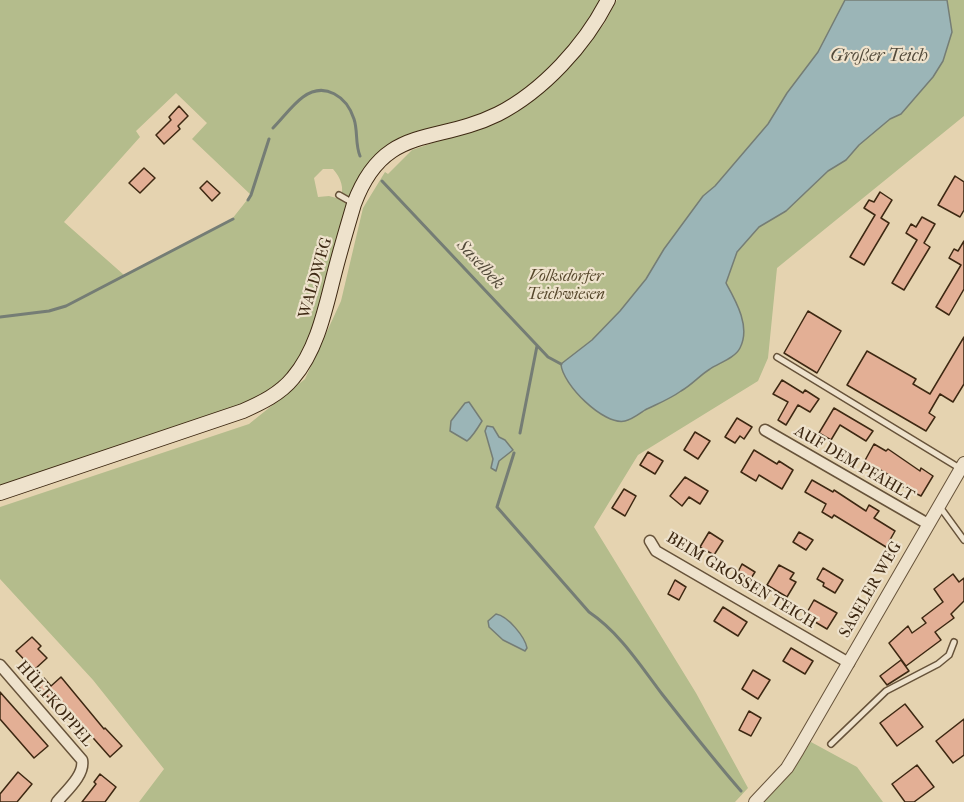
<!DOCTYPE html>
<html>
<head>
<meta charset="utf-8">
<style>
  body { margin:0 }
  canvas { display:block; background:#e5d3b0 }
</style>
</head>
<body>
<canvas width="964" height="802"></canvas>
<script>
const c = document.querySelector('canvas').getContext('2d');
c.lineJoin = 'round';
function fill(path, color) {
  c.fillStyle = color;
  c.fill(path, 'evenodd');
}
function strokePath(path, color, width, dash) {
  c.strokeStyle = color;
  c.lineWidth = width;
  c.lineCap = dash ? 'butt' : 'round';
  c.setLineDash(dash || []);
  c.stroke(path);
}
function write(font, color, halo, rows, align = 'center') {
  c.font = font + ' "IM FELL French Canon",serif';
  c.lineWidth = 4.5;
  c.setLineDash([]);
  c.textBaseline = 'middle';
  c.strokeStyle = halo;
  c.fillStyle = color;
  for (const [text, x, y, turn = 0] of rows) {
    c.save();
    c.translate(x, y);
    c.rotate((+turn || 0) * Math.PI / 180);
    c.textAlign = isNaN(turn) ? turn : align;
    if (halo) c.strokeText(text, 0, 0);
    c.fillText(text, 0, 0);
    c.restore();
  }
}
fill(new Path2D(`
  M0,0H608L591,29L521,100L422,137L371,170L309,352L271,398L0,493ZM176,93L207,123L192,139L251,195L232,219L124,275L64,222L140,137L136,131ZM323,169H333C341,178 345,189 340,199L329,196L318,197L314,178Z
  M617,0H964V116L777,268L768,358L758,381L638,455L594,527L696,693L748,788L735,802H139L164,769L93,680L0,579V507L249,424L305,379L341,301L363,208L385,172L388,174L412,150L485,125L521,109L566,70L604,24Z
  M811,742L857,767L883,802H761L781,782Z`), '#b4bc8c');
const water = new Path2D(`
  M845,0H947L952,32L943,61L933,77L901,114L890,119L859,145L846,160L828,171L786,211L759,227L737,252L726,283C736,301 751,327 740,348C735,358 719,363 710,369C700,375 692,385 681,391C670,399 657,404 645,410C639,414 631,420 625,421C604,426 562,384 561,364L592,340L620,311L646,279L664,249L703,196L715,186L768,124L787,93L818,52Z
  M469,402L482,421C479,426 472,437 467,441L450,431L451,421L465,403Z
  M487,426L493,427L499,437L505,440L513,450L499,461L496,471L491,468L493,459L485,431Z
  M496,614C508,616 525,637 527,648L525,651L503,640L489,627L488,621Z`);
fill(water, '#9bb5b7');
strokePath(water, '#757d75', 1.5);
strokePath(new Path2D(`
  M273,128C283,118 292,105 303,97C325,81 347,97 354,119C358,131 355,144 360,156
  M382,181L548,357L561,364
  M248,200L251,195L269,139
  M0,317L49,311L66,306L233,219
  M520,433L537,346
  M514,453L497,507L589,612C620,633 640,665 662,694C688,727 713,759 741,791`), '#757d75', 3);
const building = new Path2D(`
  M179,106L188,116L178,126L180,129L164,144L156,135L171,120L169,117Z
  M144,168L155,178L140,193L129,183Z
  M955,176L964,182V210L960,217L938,205Z
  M207,181L220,193L212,201L200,188Z
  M880,192L892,200L881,218L889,223L864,265L850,257L875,215L864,208L869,200L874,202Z
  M922,217L935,224L924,243L930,247L904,290L892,283L917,240L906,233L911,224L916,227Z
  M964,241V289L949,315L936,307L961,265L949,258L954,249L958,251Z
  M808,311L841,331L817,373L784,353Z
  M964,337V384L953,402L940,394L929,413L935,417L926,431L847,385L867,351L916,379L913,384L930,394Z
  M782,380L803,393L805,390L819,399L810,412L798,405L786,425L778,420L788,402L773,394Z
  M834,408L873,431L866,441L840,425L831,440L819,433Z
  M737,418L752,427L744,439L740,436L735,443L725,437Z
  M695,432L710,441L698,459L684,450Z
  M874,444L886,451L888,449L920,471L921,468L933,476L921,496L897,484L899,481L877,468L875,471L863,464Z
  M754,450L777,464L779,461L793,470L782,489L759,475L756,481L741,472Z
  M648,452L663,461L655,474L640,465Z
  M685,477L708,491L700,504L689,497L682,506L670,496Z
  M812,480L833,492L834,490L866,511L869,505L879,511L874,518L895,531L886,547L834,515L832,518L822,512L826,504L805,492Z
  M624,489L636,496L625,516L612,508Z
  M709,532L723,541L714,555L700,547Z
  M799,532L813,540L806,550L793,542Z
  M742,564L755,572L748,583L736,576Z
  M779,565L794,573L790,579L796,582L787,597L767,585Z
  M823,568L843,580L835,593L823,586L824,583L817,579Z
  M953,574L959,582L964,578V601L951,614L954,618L935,632L941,640L906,666L889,643L908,626L912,633L926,623L922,618L943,602L934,589Z
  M675,580L686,587L679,600L668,594Z
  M814,600L837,613L827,629L805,616Z
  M723,607L747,622L738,636L714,621Z
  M32,637L41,646L38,649L47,658L34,670L16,651Z
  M791,648L813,661L805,674L783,661Z
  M901,660L909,671L887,685L880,676Z
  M753,670L770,680L758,699L742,689Z
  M61,677L104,729L105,728L122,746L110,757L63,704L58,708L37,685L44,678L51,686Z
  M0,692L48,746L34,758L0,719Z
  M905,704L923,727L897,746L880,723Z
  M749,711L761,718L751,736L739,730Z
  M964,719V755L953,763L936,741Z
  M917,765L934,787L914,802H905L892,784Z
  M18,772L32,784L17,802H0V794Z
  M100,774L116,787L105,802H82L96,784L94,782Z`);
fill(building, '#e3af95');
strokePath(building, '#3d2812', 1.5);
const service = new Path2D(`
  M339,195L353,203
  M777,357L961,469
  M940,507L964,540
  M831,744L886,691L938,664L949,655L954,642`);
const minor = new Path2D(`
  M765,430L928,524
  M650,541L656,551L849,663
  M0,665L82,760C85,775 66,791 57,802`);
const tertiary = new Path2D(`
  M755,802L787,768L798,750L964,463`);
const secondary = new Path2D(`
  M0,493L243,411C261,403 280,394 293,378C317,350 325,310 334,275C340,251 347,228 354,204C384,123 435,145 498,114C543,91 585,45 608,0`);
strokePath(service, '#67533a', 8);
strokePath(minor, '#67533a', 13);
strokePath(tertiary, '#67533a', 14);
strokePath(secondary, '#3d2812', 16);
strokePath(service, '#eee2cc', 5);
strokePath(minor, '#eee2cc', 10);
strokePath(tertiary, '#eee2cc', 12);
strokePath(secondary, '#eee2cc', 14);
write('italic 16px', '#55462a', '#eee2cc', [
  ["Volksdorfer",566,277],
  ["Teichwiesen",566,295]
]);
write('16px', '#3d2812', '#eee2cc', [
  ["WALDWEG",316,278,-74],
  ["AUF DEM PFAHLT",854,464,30],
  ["BEIM GROSSEN TEICH",741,581,31],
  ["SASELER WEG",871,590,-60],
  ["HÜLTKOPPEL",54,704,49]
]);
write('italic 18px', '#544b3b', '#eee2cc', [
  ["Großer Teich",879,57],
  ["Saselbek",480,265,47]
]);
</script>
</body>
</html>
